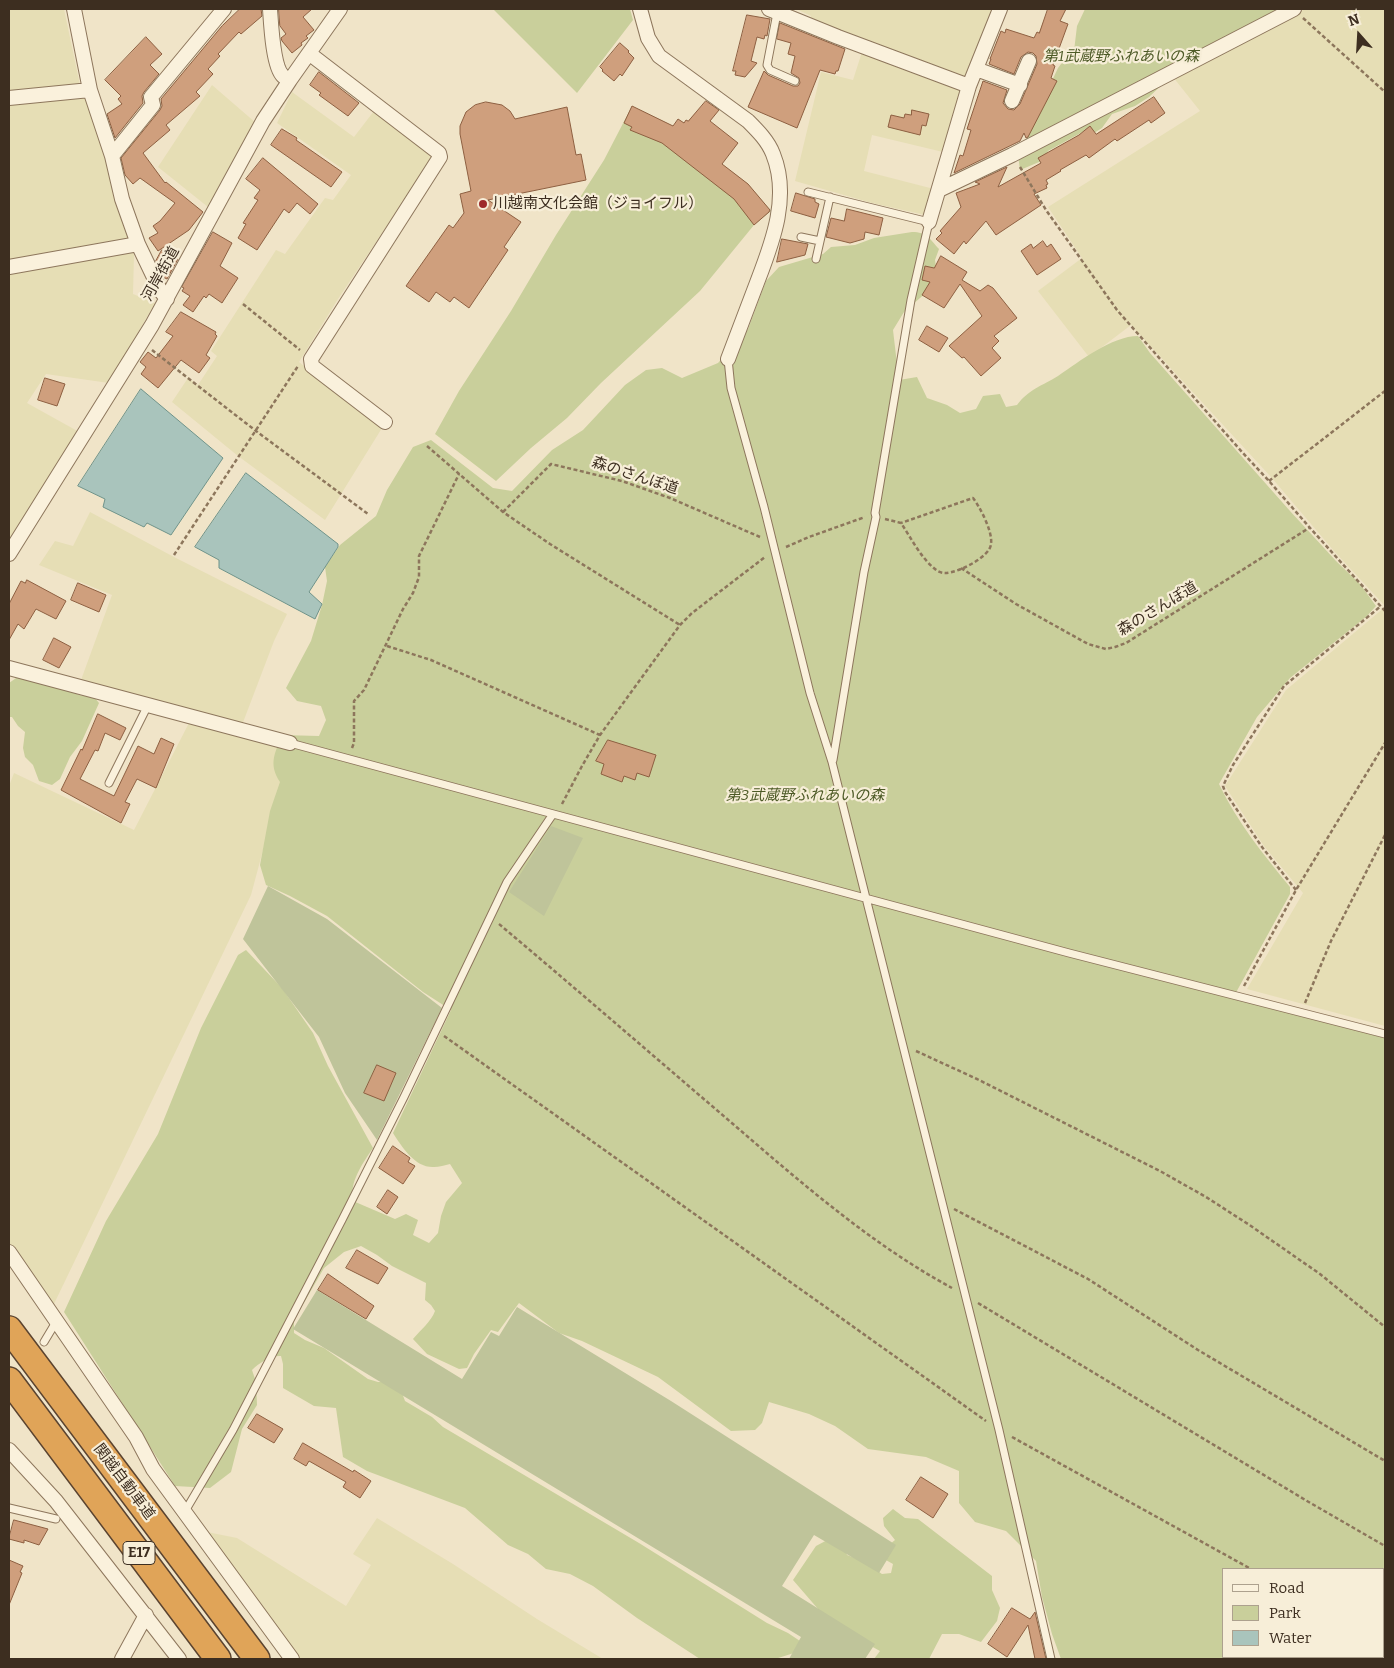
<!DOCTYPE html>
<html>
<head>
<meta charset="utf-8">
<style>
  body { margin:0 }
  #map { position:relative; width:1394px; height:1668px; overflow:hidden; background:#f0e4c8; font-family:Bitter,serif }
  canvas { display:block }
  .frame { position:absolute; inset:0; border:10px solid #3d2e20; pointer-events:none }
  .legend { position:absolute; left:1222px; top:1568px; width:162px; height:90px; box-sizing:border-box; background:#f7eed8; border:1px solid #ada18e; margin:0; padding:6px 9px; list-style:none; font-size:15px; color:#3d2e20 }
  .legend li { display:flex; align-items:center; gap:10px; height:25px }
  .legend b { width:25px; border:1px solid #ada18e }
  .north { position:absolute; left:1334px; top:10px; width:50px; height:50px; -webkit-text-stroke:4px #f7eed8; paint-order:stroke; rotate:341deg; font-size:14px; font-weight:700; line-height:20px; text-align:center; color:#3d2e20 }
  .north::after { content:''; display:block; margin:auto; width:18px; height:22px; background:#3d2e20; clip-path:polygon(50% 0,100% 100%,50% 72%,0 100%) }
</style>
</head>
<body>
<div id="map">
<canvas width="1394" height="1668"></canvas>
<div class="frame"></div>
<ul class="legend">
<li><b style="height:6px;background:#faf1dc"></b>Road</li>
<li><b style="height:14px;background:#c9cf9b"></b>Park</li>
<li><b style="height:14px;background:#a9c4bc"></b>Water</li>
</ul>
<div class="north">N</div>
</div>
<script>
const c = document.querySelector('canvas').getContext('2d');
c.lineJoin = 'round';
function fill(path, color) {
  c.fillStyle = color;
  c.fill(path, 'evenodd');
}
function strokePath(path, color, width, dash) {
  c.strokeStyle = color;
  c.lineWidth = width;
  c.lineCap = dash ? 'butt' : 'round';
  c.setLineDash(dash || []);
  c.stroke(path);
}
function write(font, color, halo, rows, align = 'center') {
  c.font = font + ' Bitter,"Noto Sans JP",serif';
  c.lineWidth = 4.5;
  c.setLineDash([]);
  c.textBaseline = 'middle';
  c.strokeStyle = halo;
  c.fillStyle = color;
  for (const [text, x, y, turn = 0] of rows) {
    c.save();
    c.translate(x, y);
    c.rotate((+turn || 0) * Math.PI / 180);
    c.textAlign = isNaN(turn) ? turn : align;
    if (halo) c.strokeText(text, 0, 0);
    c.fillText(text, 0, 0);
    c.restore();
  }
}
fill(new Path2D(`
  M9,9H64L80,85L9,93Z
  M796,9H994L985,27L967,77L963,79L809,21L811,16Z
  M1305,9H1385V606L1334,551L1271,477L1131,325L1089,357L1038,291L1082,258L1048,207L1200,111L1173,77Z
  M862,52L960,87L961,91L943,152L872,135L864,171L934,189L925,215L872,203L795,181L821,72L853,80Z
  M212,85L256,123L208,207L158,167Z
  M292,92L354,137L374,111L431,153L432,158L338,299L299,362L382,428L325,520L238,456L172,402L188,378L198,385L217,356L211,351L276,250L285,254L325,198L333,200L351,175L277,123Z
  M86,97L132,241L9,263V105Z
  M132,250L134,255L133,294L155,303L109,383L46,374L27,403L81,433L9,545V272Z
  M90,512L174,557L287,614L274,641L242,725L81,680L112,595L39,565L55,541L73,546Z
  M1385,607V1026L1247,989L1303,893L1264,846L1225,786L1286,690Z
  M190,721L290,749L251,895L53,1306L9,1249V786L14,773L134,830Z
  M377,1518L453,1564L537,1619L603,1659H299L274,1623L202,1531L237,1538L346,1606L371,1565L353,1554Z`), '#e6deb5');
fill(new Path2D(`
  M493,9H630L633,20L577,93Z
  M1085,9H1293L1229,47L1204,63L1169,78L1149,97L1135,106L1112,114L1102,128L1094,133L1088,129L1048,151L1044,160L1020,170L1017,147L1026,140L1028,131L1058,68L1064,60L1074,51L1077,26Z
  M632,106L673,126L748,184L771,211L754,225L700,291L601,383L567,418L531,448L496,481L435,434L459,391L511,311L556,235L604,160Z
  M912,232C927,232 930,239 939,249L935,260L936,267L928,291L904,312L893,330L897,364L893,381L917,377L927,398L947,405L960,413L976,409L983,396L1000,394L1006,407L1017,405C1029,389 1042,386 1058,376C1080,361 1112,336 1138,336L1150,353L1290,511L1336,561L1360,584L1376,606L1367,616L1290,678L1257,717L1219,784C1237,822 1263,854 1290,887V894L1233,998L1385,1038V1659H1061L1052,1634L1042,1597L1036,1561L1006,1531L975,1522L959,1503V1471L926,1457L868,1449L835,1426L809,1414L769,1402L762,1423L755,1430L731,1431L658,1377L582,1341L559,1333L519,1303L498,1332L491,1330L474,1354L467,1368L459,1369L427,1354L413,1339C421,1329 431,1322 435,1311L431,1305L425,1300L426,1283L392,1266L377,1255L361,1246L344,1252L324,1268L294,1320V1333L305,1340L324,1348L368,1379L378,1382H395L401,1390L405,1401L432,1417L443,1427L639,1543L767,1623L788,1633L800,1641L794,1653L775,1659H700L637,1618L593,1586L570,1574L546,1569L528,1554L508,1545L465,1508L367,1471L343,1457L336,1408L314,1406L283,1388V1364L281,1356C271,1355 259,1363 252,1370L256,1382L257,1405L242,1429L231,1472L210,1488L175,1486L64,1312L106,1221L158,1134L201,1028L238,955L246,950L282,988L313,1033L328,1066L373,1148C363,1163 349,1182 353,1201L395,1219L406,1214L418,1220L413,1235L429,1243L438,1233L441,1216L446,1202L462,1183L450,1164C445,1165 439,1167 434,1167C415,1168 402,1147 393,1133L451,1010L423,992L327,916L290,896L266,885L260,865L270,811L280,782C268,764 275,753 282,735L319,736L326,720L321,706L297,701L286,688L311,641L322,605L327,581L325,567L340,545L376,516L387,490L413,447L431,440L493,488L512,491L552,450L583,430L625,385L646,370L662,368L682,378L718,363L748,329L766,281L779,267L823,254L831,247L855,245L874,238ZM1223,1569H1383V1657H1223Z
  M19,676L64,688L79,695L94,697L99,703L82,741L70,757L60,779L52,785L39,781L33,765L25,757L23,748L25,732L18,726L12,717H9V683Z
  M893,1509L905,1518L918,1519L992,1576V1590L1000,1608L997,1621L981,1642L959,1634H942L929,1659H874L880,1651L831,1624L793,1580L816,1546L831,1538L844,1545L847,1555L863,1561L882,1574L891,1573L893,1564L884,1559V1549L895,1540L884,1526L883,1518Z`), '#c9cf9b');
fill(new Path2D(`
  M551,826L583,838L544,916L509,892Z
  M268,886L327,919L442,1008L377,1140L345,1093L319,1037L243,939Z
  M317,1290L462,1379L491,1332L499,1336L517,1307L671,1401L896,1545L879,1573L814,1535L782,1586L875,1644L865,1659H789L801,1637L293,1329Z`), '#bfc49a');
const water = new Path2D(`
  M141,389L223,458L171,535L147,523L144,527L103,507L105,499L78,486Z
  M246,473L338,544V547L309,592L322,604L315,619L219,568V560L195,547Z`);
fill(water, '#a9c4bc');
strokePath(water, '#6f938a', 1);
const building = new Path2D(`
  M240,9H261L262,16L241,34L239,32L218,54L220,56L208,69L213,74L196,92L200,96L166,125L170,130L143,153L165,183L166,182L203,212L189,230L158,251L149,238L158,233L153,226L160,221L175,203L140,178L133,184L125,175L121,158L160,110L162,106L161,99L222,26Z
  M279,9H312L303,17L314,30L306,36L308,38L301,43L302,45L292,53L282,41L281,38L286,34L280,26Z
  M1048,9H1066L1060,21L1068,24L1053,65L1055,66L1051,78L1057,81L1028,137L1026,138L1024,133L1020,141L954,173L960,155L963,156L971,130L967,129L983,81L1007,90L1003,103L1008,109L1014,110L1020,104L1037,64L1036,56L1033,53L1028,52L1021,57L1014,74L989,64L991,59H990L1001,31L1005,33L1006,29L1034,38L1037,32L1039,33Z
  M747,15L770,19L767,36L765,35L764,39L757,37L751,61L757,63L745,77L735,75L736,71H733Z
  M780,23L845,49L838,71H836L835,74L820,70L797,128L748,107L764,71L768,75L793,86H798L800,83L799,78L791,73L795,56L788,54L791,43L777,39Z
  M146,37L162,54L150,65L159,74L144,92L142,96L143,103L115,138L107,114L122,104L118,99L121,96L105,80Z
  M620,43L629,51L628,52L634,58L622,76L620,74L614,81L602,71L603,70L600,67Z
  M319,72L359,103L348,116L319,95L321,93L310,85Z
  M1154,97L1165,113L1151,123L1149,120L1117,141L1115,139L1089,158L1086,155L1060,170L1061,171L1046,180L1048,184L1046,185L1047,188L1034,194L1041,205L996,235L986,221L966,244L964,241L954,254L936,239L942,233L940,231L961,207L956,193L980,184L975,182L1007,167L998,187L1041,163L1038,158L1079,135L1090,126L1096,134Z
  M706,101L719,110L710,121L738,143L722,164L748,184L770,210L769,212L754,225L734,199L662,143L630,130L632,127L624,123L632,106L673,126L678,119L684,123L686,120L688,121Z
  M486,102L502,105L510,111L515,119L567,107L576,155L581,154L586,180L488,200L521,222L504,247L508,250L469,308L454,297L450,302L436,292L429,302L406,286L449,225L453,228L464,213L460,194L471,191L460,134V126L466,112L475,105Z
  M912,110L929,114L926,126L922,125L920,135L888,127L891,115L904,118L905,114L911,115Z
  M282,129L297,138L296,140L342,172L331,187L271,145Z
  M263,158L318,204L310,214L297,203L289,213L284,209L257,250L238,238L246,224L243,223L258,200L254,198L260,190L246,179Z
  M796,193L815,199V202L819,204L815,218L791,211Z
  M847,209L883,218L879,235L865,232L864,239L850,243L826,237L831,218L844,221Z
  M213,232L232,243L220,266L238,278L222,303L209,294L206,298L204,296L193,312L183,305L190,296L182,291L184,288L182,287Z
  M782,239L808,244L805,255L777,262Z
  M1043,241L1047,247L1051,244L1061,259L1037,275L1021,251L1031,244L1033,248Z
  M162,250L178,259L167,279L163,277L156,261Z
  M941,256L967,272L962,280L980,291L988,285L993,288L1017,318L994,336L999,341L992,348L1001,358L981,376L964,357L962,358L949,346L982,316L960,284L944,308L922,295L930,282L922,280L925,266L934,268Z
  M181,312L216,332L215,334L217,336L206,355L210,358L199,373L181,360L158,388L141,374L146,367L140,362L148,352L156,358L173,336L166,332Z
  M927,326L948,338L939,352L919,340Z
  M45,378L65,384L57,406L38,400Z
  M27,580L66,601L56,619L36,609L24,629L18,624L9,640V604L21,581L25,583Z
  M78,583L106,595L99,612L71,600Z
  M54,638L71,647L59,668L43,660Z
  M98,714L126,728L120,740L105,733L98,751L95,750L80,779L114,796L138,746L154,754L161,738L174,744L156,788L137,779L125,802L130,804L121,823L61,790L81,749L82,750Z
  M608,740L656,755L649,777L637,773L635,780L624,776L622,782L601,774L604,764L596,761Z
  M377,1065L396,1073L384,1101L364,1093Z
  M393,1146L410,1158L408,1162L415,1166L403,1184L379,1168Z
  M388,1190L398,1197L387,1214L377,1207Z
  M357,1250L388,1268L378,1284L346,1268Z
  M328,1274L374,1306L366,1319L318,1290Z
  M257,1414L283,1429L274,1443L248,1428Z
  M303,1443L353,1472L354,1470L371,1481L360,1498L343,1487L346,1482L309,1461L306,1466L294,1459Z
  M921,1477L948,1494L933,1518L906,1500Z
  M14,1520L48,1529L39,1545L24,1540V1543L9,1539Z
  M9,1560L23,1566L20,1572L22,1573L9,1605Z
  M1012,1608L1030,1619L1035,1612L1046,1659H1035L1028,1625L1007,1657L988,1644Z`);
fill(building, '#cf9f7d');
strokePath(building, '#8d5f41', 1);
const lane = new Path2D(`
  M777,13L767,65L770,70L795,81
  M808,192L929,222L911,300L875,513L876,517L864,572L833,760
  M801,237L820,241
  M816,259L830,197
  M728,359L731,388L764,507L810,693L832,762L999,1430L1051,1659
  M290,743L1069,953L1385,1034
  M109,783L148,705
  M44,1342L56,1322
  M9,1508L56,1519
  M184,1513L233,1430L342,1220L404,1097L507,882L553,814`);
const street = new Path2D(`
  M74,9L90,90L112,156L122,199L138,244L160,290L167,299
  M270,9C271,23 273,67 283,76C285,78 288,79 290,80
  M640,9L648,38L659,56L748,121C758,131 768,141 773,154C790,196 773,241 758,280C748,307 738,333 728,359
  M769,9L838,37L969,86
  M310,54L439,153L440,157L311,359L312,366L385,422
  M976,69L1020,85
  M9,98L90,90
  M1012,101L1029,61
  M112,156L153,105L151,97L224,9
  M939,190L1012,155L1294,9
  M929,222L969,86L1000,9
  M9,267L138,244
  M9,554L152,325L263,121L290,80L340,9
  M9,668L290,743
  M9,1252L136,1437L153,1469L292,1659
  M9,1450L56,1501L179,1659
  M122,1659L146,1615`);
const highway = new Path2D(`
  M9,1329L257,1659
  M9,1380L218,1659`);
strokePath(lane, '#8d765c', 9);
strokePath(street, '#8d765c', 16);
strokePath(highway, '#5b4430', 28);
strokePath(new Path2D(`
  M1303,18L1385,92
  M1020,167L1046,210L1117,310L1242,452L1269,481L1311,529L1385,611
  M243,304L300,350
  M152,350L256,431L368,514
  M427,446L503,512L550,544L680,625
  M1269,481L1385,391
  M503,512L551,464L622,481L670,498L760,537
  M885,519L901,523C911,538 921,558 935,569C938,572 942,573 945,573C958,573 990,557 991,544C993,532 980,507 973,498L901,523
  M786,547L809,537L865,517
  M174,555L298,366
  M961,568L1016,604L1088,644L1106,649L1115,647L1126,643L1309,528
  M387,646L431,660L600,735
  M352,748L354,743V701L364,690L403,609L413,593L419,577V556L459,474
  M562,804L582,766L600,735L680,625L692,613L765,557
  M1296,890L1262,847L1225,792L1223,786L1233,765L1284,686L1381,606
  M499,924C575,988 650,1053 726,1118C797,1179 869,1243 952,1288
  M1244,986L1296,890L1385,743
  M1305,1003L1331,941L1385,835
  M444,1036L986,1421
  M916,1051L977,1079L1160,1171L1206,1197L1248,1224L1320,1274L1385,1327
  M954,1209L1088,1279L1198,1350L1385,1461
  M978,1303L1307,1501L1385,1546
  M1012,1437L1251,1569
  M1383,1642L1385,1644`), '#8d765c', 2.5, [4, 2.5]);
strokePath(lane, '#faf1dc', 7);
strokePath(street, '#faf1dc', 14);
strokePath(highway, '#e0a458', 25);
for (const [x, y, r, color] of [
  [483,204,5,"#9e2a2b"]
]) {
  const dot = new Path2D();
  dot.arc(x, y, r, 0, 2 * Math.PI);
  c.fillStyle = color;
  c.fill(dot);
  strokePath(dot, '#f7eed8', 2);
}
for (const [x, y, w] of [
  [139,1553,32]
]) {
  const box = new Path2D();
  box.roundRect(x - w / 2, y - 11.5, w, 23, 4);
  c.fillStyle = '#f7eed8';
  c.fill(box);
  strokePath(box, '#3d2e20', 1);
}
write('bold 14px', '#3d2e20', null, [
  ["E17",139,1553]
]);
write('italic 15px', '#4d5a26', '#f7eed8', [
  ["第1武蔵野ふれあいの森",1121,57],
  ["第3武蔵野ふれあいの森",805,796]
]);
write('15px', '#3d2e20', '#f7eed8', [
  ["川越南文化会館（ジョイフル）",493,204]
], 'left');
write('15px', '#3d2e20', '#f7eed8', [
  ["河岸街道",161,274,-61],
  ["森のさんぽ道",635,476,18],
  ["森のさんぽ道",1158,609,-31],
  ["関越自動車道",124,1482,53]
]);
</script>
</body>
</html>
